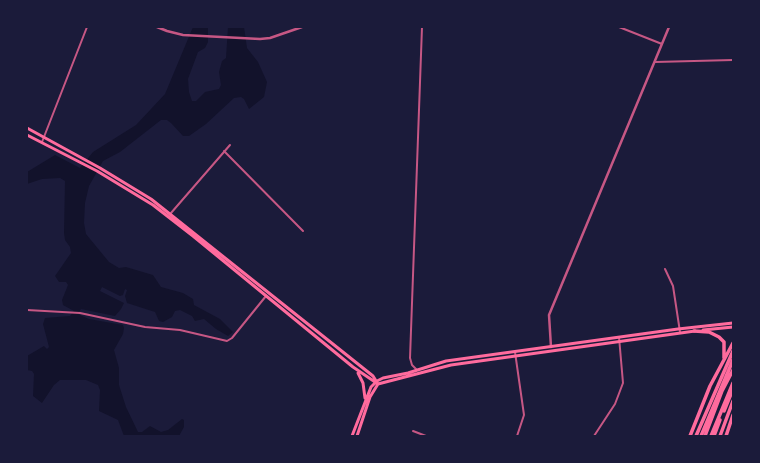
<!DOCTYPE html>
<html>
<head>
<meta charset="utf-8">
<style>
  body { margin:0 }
  #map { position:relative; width:760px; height:463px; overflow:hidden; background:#1b1b3a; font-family:"Nunito Sans",sans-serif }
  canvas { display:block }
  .frame { position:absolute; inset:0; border:28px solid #1b1b3a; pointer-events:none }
</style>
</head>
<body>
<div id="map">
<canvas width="760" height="463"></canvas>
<div class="frame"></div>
</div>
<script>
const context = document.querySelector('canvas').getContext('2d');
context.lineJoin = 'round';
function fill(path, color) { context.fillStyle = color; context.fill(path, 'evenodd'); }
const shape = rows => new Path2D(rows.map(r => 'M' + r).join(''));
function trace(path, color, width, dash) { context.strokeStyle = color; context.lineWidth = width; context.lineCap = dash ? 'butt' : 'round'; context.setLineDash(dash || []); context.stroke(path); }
fill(shape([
  [193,27,208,27,208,42,205,48,198,52,188,79,189,92,192,101,196,101,205,92,219,89,221,85,219,72,222,61,226,58,228,27,244,27,247,48,258,62,267,82,264,97,249,109,244,99,241,97,234,98,206,124,189,136,183,136,171,123,167,120,161,120,120,152,103,161,89,186,85,203,84,223,86,234,109,262,119,268,126,267,153,275,161,287,183,293,193,299,194,305,220,319,233,332,228,336,216,329,204,319,195,321,192,316,180,310,175,311,172,317,163,322,159,321,155,312,127,303,125,296,127,290,125,289,123,295,120,296,102,287,100,291,124,303,121,309,115,316,81,309,78,314,89,319,123,325,124,328,123,334,114,350,119,368,119,385,126,407,138,432,142,432,150,426,161,432,168,430,182,419,184,420,184,427,179,436,124,436,118,420,99,411,100,390,98,385,86,380,60,380,54,385,42,403,33,396,34,374,32,371,27,370,27,356,44,346,47,349,49,347,43,324,45,318,70,316,74,311,63,305,62,300,68,285,66,282,59,282,55,276,71,253,70,247,65,240,64,233,65,181,60,178,42,179,27,184,27,172,55,155,80,168,93,152,136,125,165,94]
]), '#12122b');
trace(shape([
  [619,27,662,44],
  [655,62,733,60],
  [42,142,87,27],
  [224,151,303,231],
  [171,213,230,145],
  [665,269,673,286,680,332],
  [27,310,80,313,145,327,180,330,227,341,232,338,266,296],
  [515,352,524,415,517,436],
  [417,370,412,365,410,358,422,27],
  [413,431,426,436],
  [594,436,615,404,623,383,619,337]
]), '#c65784', 2);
trace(shape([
  [157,27,167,31,183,35,260,39,270,38,302,27],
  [551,347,549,315,669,27]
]), '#c65784', 2.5);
trace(shape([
  [27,128,100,168,151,199,373,376,378,384],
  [27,135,97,171,153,205,193,236,353,367,378,384,451,365,695,331],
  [703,330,733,327],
  [358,373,363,383,365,398],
  [352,436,371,387,377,381,383,378,408,373,446,361,678,329,733,323],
  [357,436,370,397,378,384]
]), '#ff6b9d', 3);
trace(shape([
  [694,331,709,332,719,337,724,342,724,358],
  [724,411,733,389],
  [690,436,710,386,733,343],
  [696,436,733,351],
  [701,436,733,360],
  [705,436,722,391,733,370],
  [711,436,733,383],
  [714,436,720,420],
  [720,436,733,401],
  [726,436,733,415]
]), '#ff6b9d', 3.5);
</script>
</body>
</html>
